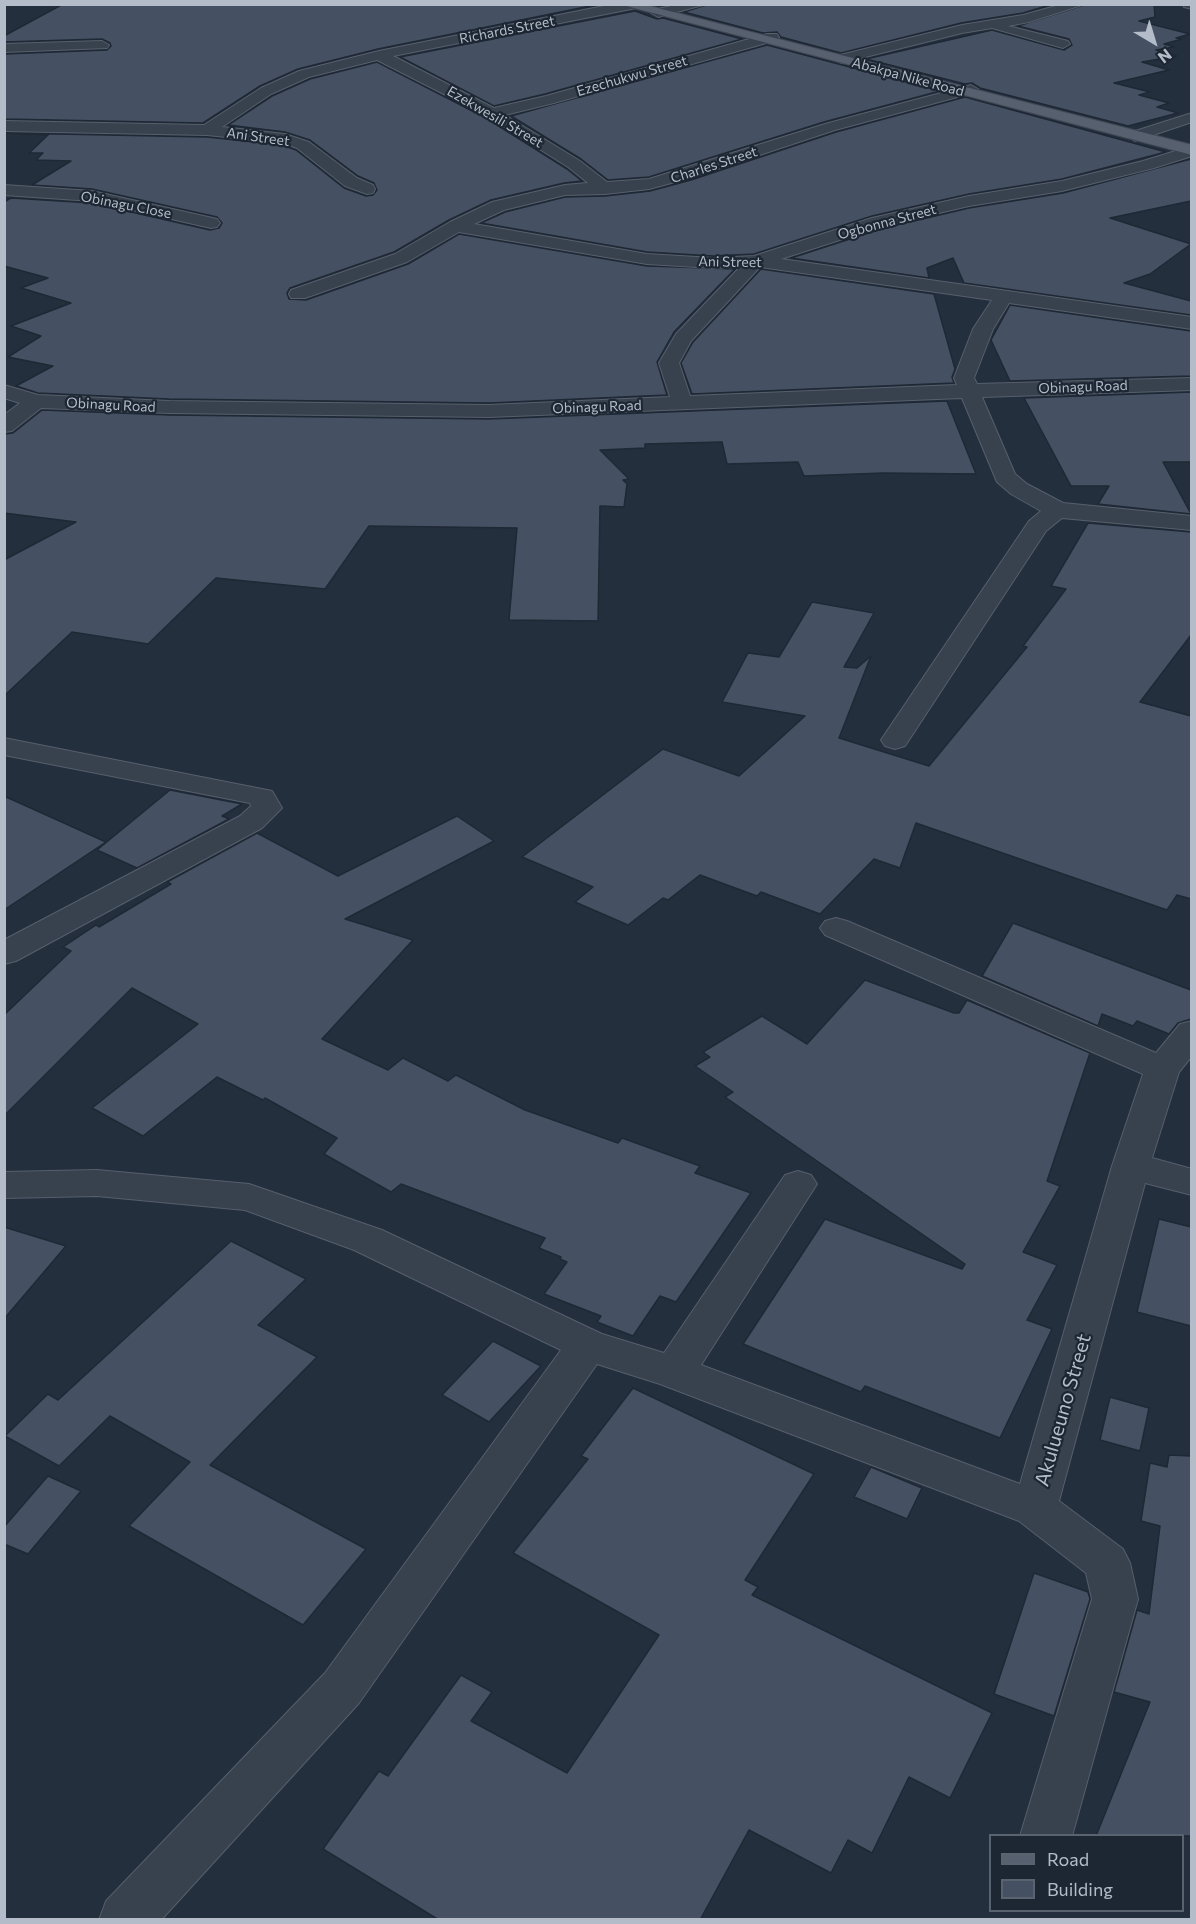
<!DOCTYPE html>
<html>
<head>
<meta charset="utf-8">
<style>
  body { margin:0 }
  #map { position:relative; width:1196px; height:1924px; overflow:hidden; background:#242f3e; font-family:Commissioner,sans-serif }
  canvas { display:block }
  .frame { position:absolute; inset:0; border:6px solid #b4bcc9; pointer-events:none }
  .legend { position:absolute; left:989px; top:1834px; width:195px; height:78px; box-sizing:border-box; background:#1d2633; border:2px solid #59626f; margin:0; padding:8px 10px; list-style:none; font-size:18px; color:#b4bcc9 }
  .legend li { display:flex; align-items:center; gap:12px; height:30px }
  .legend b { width:30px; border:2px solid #59626f }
  .north { position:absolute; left:1124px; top:12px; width:60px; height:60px; -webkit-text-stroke:4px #1d2633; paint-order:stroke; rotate:142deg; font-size:16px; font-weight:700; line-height:24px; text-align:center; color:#b4bcc9 }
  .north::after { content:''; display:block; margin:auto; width:21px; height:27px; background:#b4bcc9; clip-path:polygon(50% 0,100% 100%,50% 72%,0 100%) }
</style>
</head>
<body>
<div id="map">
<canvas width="1196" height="1924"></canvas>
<div class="frame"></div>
<ul class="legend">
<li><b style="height:8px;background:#56606e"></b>Road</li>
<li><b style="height:16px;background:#455162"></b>Building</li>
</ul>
<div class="north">N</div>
</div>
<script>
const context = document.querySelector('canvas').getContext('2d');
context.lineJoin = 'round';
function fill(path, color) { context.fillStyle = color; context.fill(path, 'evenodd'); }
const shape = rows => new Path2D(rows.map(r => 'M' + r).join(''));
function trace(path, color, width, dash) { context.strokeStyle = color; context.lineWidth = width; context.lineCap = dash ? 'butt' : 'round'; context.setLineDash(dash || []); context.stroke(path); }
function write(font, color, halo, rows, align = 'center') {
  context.font = font + ' Commissioner,sans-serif'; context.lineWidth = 4.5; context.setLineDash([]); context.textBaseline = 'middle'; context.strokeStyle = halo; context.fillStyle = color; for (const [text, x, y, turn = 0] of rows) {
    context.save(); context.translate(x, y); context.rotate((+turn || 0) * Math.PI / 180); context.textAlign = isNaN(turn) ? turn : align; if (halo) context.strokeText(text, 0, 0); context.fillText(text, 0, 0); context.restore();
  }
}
const building = shape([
  [63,4,600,4,378,49,298,69,260,86,203,123,4,119,4,54,107,50,111,46,110,43,102,39,4,42,4,36,63,4],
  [709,4,1053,4,1023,13,961,23,841,53,781,37,777,32,763,33,684,12,709,4],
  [1087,4,1154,4,1155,17,1139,21,1190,34,1176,38,1182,39,1164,44,1174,47,1156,50,1177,56,1142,62,1169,70,1114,83,1150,92,1139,95,1169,103,1157,107,1178,113,1128,126,980,88,972,83,965,84,866,59,992,30,1064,50,1072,45,1069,39,1018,26,1087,4],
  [635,11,657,19,663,18,742,39,545,94,494,106,400,57,635,11],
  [767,45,940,91,824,122,649,177,608,180,581,159,511,116,767,45],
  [377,62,486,118,567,169,582,181,564,183,491,200,449,220,394,252,290,288,287,293,289,299,306,300,408,264,459,234,647,266,735,269,674,332,657,362,667,395,489,403,169,399,38,393,16,386,53,366,8,357,41,336,11,326,71,303,21,288,48,278,4,266,4,202,11,198,92,203,210,230,219,228,222,223,217,217,92,189,32,185,71,161,36,160,43,153,29,153,48,135,6,133,207,137,282,145,296,150,344,188,366,196,373,195,377,190,374,183,358,176,310,140,285,132,228,125,272,96,310,79,377,62],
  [965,97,1166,152,1062,179,969,194,872,216,754,254,713,256,647,252,481,223,505,212,565,197,605,196,650,191,691,180,836,132,965,97],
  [1191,159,1191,201,1110,218,1191,244,1150,274,1124,283,1191,301,1191,315,964,283,953,258,927,268,929,278,791,258,884,228,969,208,1063,193,1191,159],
  [761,269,934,294,955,369,952,377,954,383,692,394,681,363,693,342,761,269],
  [1010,305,1191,331,1191,376,1010,381,991,340,1010,305],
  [1191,392,1191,462,1163,462,1191,514,1098,504,1109,486,1071,486,1024,398,1191,392],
  [947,401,976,474,883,473,804,476,798,462,727,464,722,442,645,444,645,448,600,450,629,479,623,480,627,484,624,507,600,506,598,621,509,620,517,528,369,526,325,589,216,578,148,644,72,632,4,696,4,560,76,522,4,513,4,434,13,433,42,410,169,415,489,419,947,401],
  [1088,523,1191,532,1191,635,1140,702,1191,716,1191,899,1177,895,1167,910,916,823,900,868,874,859,820,914,761,892,757,896,700,875,668,900,663,898,628,925,575,902,593,887,522,857,663,749,739,776,805,716,722,702,748,653,779,657,812,602,874,613,844,667,857,668,871,656,839,738,929,766,1027,647,1023,646,1066,589,1051,586,1088,523],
  [170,790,242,804,222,816,229,819,137,868,97,850,170,790],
  [4,796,106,842,4,910,4,796],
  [457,816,494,841,345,919,413,940,322,1039,388,1070,403,1058,448,1081,456,1075,525,1110,618,1143,622,1138,700,1166,695,1173,751,1193,676,1302,660,1296,633,1336,597,1322,601,1316,544,1294,567,1262,560,1259,561,1257,539,1248,545,1238,401,1184,391,1192,324,1154,337,1138,265,1098,263,1100,217,1077,143,1136,92,1108,198,1024,132,988,4,1116,4,1015,71,951,63,947,96,925,99,927,171,884,167,882,257,833,338,876,457,816],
  [1013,923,1191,990,1191,1019,1178,1023,1169,1034,1137,1021,1133,1026,1102,1014,1098,1026,982,976,1013,923],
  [865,980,954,1013,959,1013,967,1000,1090,1053,1047,1181,1060,1186,1023,1252,1057,1265,1027,1320,1052,1329,1000,1438,865,1386,861,1392,743,1344,825,1219,962,1269,965,1264,725,1097,733,1092,695,1066,710,1057,703,1052,762,1016,807,1044,865,980],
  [1159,1219,1191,1227,1191,1326,1137,1312,1159,1219],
  [4,1227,66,1246,4,1319,4,1227],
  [231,1241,306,1279,258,1325,317,1357,210,1465,366,1549,303,1625,129,1526,190,1462,110,1416,59,1466,5,1436,48,1394,58,1400,231,1241],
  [493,1341,541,1366,489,1422,442,1395,493,1341],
  [633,1388,814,1474,745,1580,758,1587,752,1595,992,1713,950,1798,909,1777,872,1853,848,1840,831,1873,749,1830,700,1920,439,1920,323,1849,379,1771,388,1776,461,1675,492,1692,471,1721,567,1773,659,1635,513,1553,588,1459,581,1456,633,1388],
  [1110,1397,1149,1408,1140,1451,1100,1440,1110,1397],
  [1169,1455,1191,1456,1191,1836,1096,1836,1150,1702,1114,1692,1137,1610,1149,1614,1160,1526,1141,1521,1150,1463,1167,1467,1169,1455],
  [871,1467,922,1488,907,1519,854,1497,871,1467],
  [48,1476,81,1491,28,1554,4,1544,4,1527,48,1476],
  [1034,1573,1088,1592,1090,1599,1054,1716,994,1694,1034,1573]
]);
fill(building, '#455162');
trace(building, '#1f2835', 1.5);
const minor = shape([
  [614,4,642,4,636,8,393,56,494,108,546,96,767,34,777,34,779,37,777,40,554,103,505,115,580,161,607,182,649,179,825,124,971,85,978,89,976,92,835,130,690,178,649,189,605,194,565,195,504,210,474,224,647,254,713,258,754,256,872,218,969,196,1062,181,1143,161,1192,146,1192,156,1154,168,1062,191,969,206,883,226,781,259,1192,317,1192,329,1009,303,993,329,974,378,977,384,1192,378,1192,390,982,397,1015,474,1027,484,1063,503,1192,516,1192,530,1062,518,1046,531,905,746,895,749,885,746,881,740,1029,521,1041,511,1011,494,997,482,962,398,489,417,169,413,41,408,12,431,4,432,4,415,20,403,4,398,4,385,38,395,169,401,489,405,670,397,659,363,676,334,740,267,713,268,647,264,459,232,407,262,305,298,291,298,289,294,291,290,395,254,450,222,492,202,565,185,588,183,568,167,487,116,377,60,309,77,271,94,222,127,285,134,309,142,357,178,373,185,375,189,373,193,367,194,345,186,297,148,283,143,207,135,4,131,4,121,204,125,261,88,299,71,379,51,614,4],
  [760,267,992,300,973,329,954,378,957,385,690,396,679,363,691,341,760,267],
  [680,4,707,4,658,17,651,13,653,10,680,4],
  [1063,4,1085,4,1029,22,1008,26,1068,41,1070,44,1063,48,992,28,962,33,841,63,834,59,836,56,962,25,1023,15,1063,4],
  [1183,4,1192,4,1192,9,1184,7,1183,4],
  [102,41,109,45,107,48,4,52,4,44,102,41],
  [1192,113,1192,122,1135,141,1127,136,1129,133,1192,113],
  [4,185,92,191,217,219,220,223,217,227,211,228,92,201,4,195,4,185],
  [4,738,272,791,282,808,262,828,16,961,4,964,4,940,240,816,251,806,250,803,4,755,4,738],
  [836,918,847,921,1156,1053,1180,1024,1192,1021,1192,1056,1179,1072,1152,1158,1192,1169,1192,1195,1145,1183,1059,1501,1123,1549,1130,1563,1138,1599,1072,1836,1020,1836,1092,1599,1086,1573,1019,1521,660,1384,597,1364,359,1703,161,1920,99,1920,106,1901,325,1673,561,1350,354,1250,245,1210,97,1196,4,1198,4,1172,97,1170,249,1184,382,1230,602,1334,664,1353,785,1175,798,1171,811,1175,817,1184,701,1365,1020,1484,1112,1166,1143,1074,825,935,820,928,825,921,836,918]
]);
const major = shape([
  [619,4,642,4,1192,145,1192,155,619,4]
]);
trace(minor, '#565f6c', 2);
trace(major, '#414a57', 2);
fill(minor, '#38414e');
fill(major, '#56606e');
write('14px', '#b4bcc9', '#1d2633', [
  ["Richards Street",507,30,-11],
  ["Ezechukwu Street",632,76,-16],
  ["Abakpa Nike Road",908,77,15],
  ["Ezekwesili Street",495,117,30],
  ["Ani Street",258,137,8],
  ["Charles Street",714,165,-18],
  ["Obinagu Close",126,205,11],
  ["Ogbonna Street",887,222,-15],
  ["Ani Street",730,262,1],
  ["Obinagu Road",1083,387,-2],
  ["Obinagu Road",111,405,3],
  ["Obinagu Road",597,407,-2]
]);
write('20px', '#b4bcc9', '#1d2633', [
  ["Akulueuno Street",1063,1410,-74]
]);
</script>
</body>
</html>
